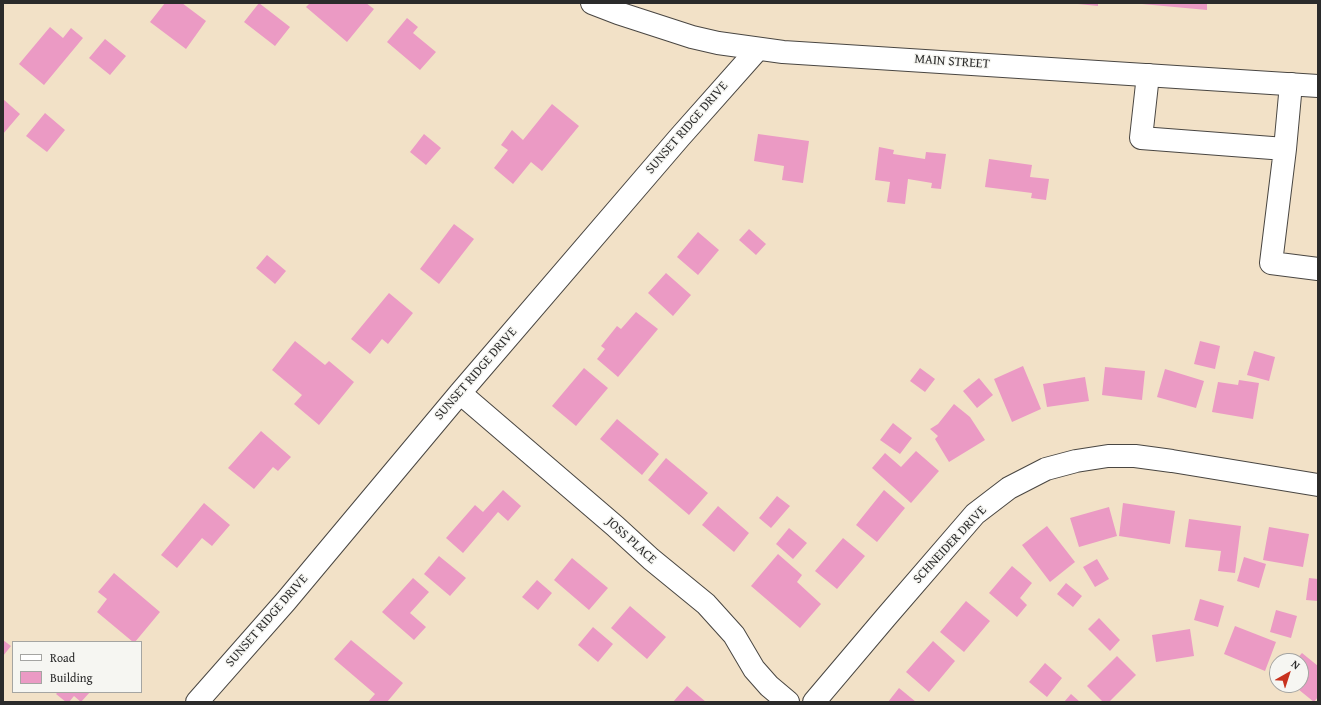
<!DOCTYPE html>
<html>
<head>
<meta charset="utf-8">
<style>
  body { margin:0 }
  #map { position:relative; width:1321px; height:705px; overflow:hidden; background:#f2e1c7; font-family:"Gentium Book Plus",serif }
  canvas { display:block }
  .frame { position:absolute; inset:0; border:4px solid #2b2b2b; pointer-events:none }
  .legend { position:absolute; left:12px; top:641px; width:130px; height:52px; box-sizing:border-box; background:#f6f6f2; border:1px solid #a5a5a2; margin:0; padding:5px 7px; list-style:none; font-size:12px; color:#2b2b2b }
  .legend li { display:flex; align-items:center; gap:8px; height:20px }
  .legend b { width:20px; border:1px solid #a5a5a2 }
  .north { position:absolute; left:1269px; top:653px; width:40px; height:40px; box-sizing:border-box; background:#f6f6f2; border:1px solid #a5a5a2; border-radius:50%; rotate:39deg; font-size:11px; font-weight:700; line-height:16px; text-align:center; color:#2b2b2b }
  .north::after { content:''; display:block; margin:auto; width:14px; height:18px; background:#c8321e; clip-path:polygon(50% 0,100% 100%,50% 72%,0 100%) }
</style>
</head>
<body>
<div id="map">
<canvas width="1321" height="705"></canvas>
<div class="frame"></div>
<ul class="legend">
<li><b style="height:5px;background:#fff"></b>Road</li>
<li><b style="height:11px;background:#eb9ac4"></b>Building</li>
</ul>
<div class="north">N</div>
</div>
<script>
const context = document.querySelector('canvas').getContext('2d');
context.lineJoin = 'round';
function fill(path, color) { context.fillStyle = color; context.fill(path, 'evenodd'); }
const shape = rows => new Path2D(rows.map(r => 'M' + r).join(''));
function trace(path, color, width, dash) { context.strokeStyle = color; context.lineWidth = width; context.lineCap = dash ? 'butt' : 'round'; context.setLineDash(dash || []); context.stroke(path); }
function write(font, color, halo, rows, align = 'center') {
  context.font = font + ' "Gentium Book Plus",serif'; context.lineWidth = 3; context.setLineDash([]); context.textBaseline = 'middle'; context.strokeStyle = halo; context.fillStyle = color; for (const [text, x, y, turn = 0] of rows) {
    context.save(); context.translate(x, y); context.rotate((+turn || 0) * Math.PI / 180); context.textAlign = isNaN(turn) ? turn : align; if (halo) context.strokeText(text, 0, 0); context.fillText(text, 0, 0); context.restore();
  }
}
fill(shape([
  [165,3,182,3,206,21,186,49,150,22],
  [259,3,290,27,275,46,244,22],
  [310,3,366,3,374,9,347,42,306,7],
  [1078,3,1098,3,1098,6,1078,4],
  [1142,3,1207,3,1207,10,1142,4],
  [407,18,418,27,413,33,436,52,420,70,387,42],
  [50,27,63,38,71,28,83,38,44,85,19,64],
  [105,39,126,56,110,75,89,58],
  [3,99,20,114,3,134],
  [552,104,579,126,542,171,531,162,513,184,494,168,508,150,501,145,512,130,523,140],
  [45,113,65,130,47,152,26,136],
  [424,134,441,148,426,165,410,152],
  [758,134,809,141,803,183,782,180,784,166,754,161],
  [879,147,894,150,893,154,925,159,926,152,946,154,941,189,931,188,932,183,908,179,905,204,887,202,890,182,875,180],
  [989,159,1032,165,1030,177,1049,179,1046,200,1031,198,1032,193,985,187],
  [454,224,474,239,439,284,420,269],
  [749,229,766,244,756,255,739,240],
  [698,232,719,250,698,275,677,257],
  [267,255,286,271,275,284,256,268],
  [666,273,691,295,673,316,648,293],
  [389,293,413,313,388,344,382,339,370,354,351,339],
  [636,312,658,329,618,377,597,359,605,349,601,346,617,326,621,329],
  [295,341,325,365,329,361,354,382,319,425,294,404,302,395,272,370],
  [1200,341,1220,346,1215,369,1194,364],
  [1254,351,1275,357,1269,381,1247,375],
  [1023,366,1041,409,1012,422,994,379],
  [1105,367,1145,371,1142,400,1102,395],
  [584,368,608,388,576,426,552,406],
  [920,368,935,379,925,392,910,381],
  [1165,369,1204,381,1196,408,1157,397],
  [1085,377,1089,401,1047,407,1043,384],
  [979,378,993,395,977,408,963,391],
  [1239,380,1259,383,1253,419,1212,412,1218,382,1238,385],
  [954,404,970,417,985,440,949,462,935,439,938,436,930,429,938,424],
  [617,419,659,454,642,475,600,439],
  [893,423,912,438,900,454,880,440],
  [261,431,291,457,278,471,273,467,254,489,228,468],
  [916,451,939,471,911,503,872,468,885,453,901,467],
  [666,458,708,493,689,515,648,480],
  [503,490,521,506,508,521,498,512,463,553,446,538,475,505,483,512],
  [884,490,905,508,877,542,856,525],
  [777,496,790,506,771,528,759,518],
  [204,503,230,525,212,546,202,538,177,568,161,555],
  [1123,503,1175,511,1170,544,1119,536],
  [718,506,749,533,734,552,702,525],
  [1109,507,1117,536,1079,547,1070,518],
  [1189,519,1241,526,1235,573,1218,571,1221,551,1185,547],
  [1047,526,1075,562,1050,582,1022,545],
  [1269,527,1309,534,1303,567,1263,560],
  [789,528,807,543,793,559,776,544],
  [843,538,865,556,837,589,815,571],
  [778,554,802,575,797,582,821,604,800,628,751,586],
  [439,556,466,578,450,596,424,574],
  [1244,557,1266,564,1259,588,1237,581],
  [572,558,608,588,589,610,554,580],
  [1097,559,1109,579,1095,587,1083,567],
  [1012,566,1032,583,1020,598,1027,605,1017,617,989,593],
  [114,573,160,612,135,642,133,642,97,612,107,599,98,592],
  [413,578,429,592,410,613,426,627,414,640,382,612],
  [1309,578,1318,579,1318,601,1306,600],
  [537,580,552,593,538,610,522,597],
  [1066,583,1082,596,1073,607,1057,594],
  [1200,599,1224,606,1218,627,1194,620],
  [966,601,990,621,964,652,940,632],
  [630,606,666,637,647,659,611,628],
  [1276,610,1297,616,1291,638,1270,632],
  [1099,618,1120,640,1110,651,1088,629],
  [1235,626,1276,642,1265,671,1224,654],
  [593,627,613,644,598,662,578,645],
  [1190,629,1194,656,1156,662,1152,635],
  [3,640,11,646,3,656],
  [351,640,403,683,387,702,368,702,375,694,334,659],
  [933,641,955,661,929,692,906,672],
  [1302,653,1318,666,1318,697,1314,702,1293,685,1301,685,1301,661,1295,661],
  [1117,656,1136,675,1109,702,1103,702,1087,686],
  [1045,663,1062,678,1047,697,1029,682],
  [687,686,706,702,673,702],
  [899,688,916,702,888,702],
  [58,692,90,692,81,702,74,696,69,702,66,702,56,694],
  [1071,694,1080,702,1064,702]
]), '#eb9ac4');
const minor = shape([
  [1148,75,1141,138,1285,149,1291,84],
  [1285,149,1271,263,1318,269],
  [460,393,615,526,651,559,706,604,734,635,754,669,769,686,788,702],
  [197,702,286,601,460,393,679,138,758,49],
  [814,702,886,617,975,514,1009,488,1046,469,1076,461,1108,456,1135,456,1172,461,1318,485]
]);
const major = shape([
  [592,3,618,13,692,37,718,43,783,52,1318,86]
]);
trace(minor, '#494642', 24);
trace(major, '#494642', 24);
trace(minor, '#fff', 22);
trace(major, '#fff', 22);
write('13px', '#2b2b2b', '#f6f6f2', [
  ["MAIN STREET",952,62,4],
  ["SUNSET RIDGE DRIVE",687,128,-49],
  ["SUNSET RIDGE DRIVE",476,374,-49],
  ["JOSS PLACE",631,541,42],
  ["SCHNEIDER DRIVE",950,545,-47],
  ["SUNSET RIDGE DRIVE",267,621,-49]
]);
</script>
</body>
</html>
